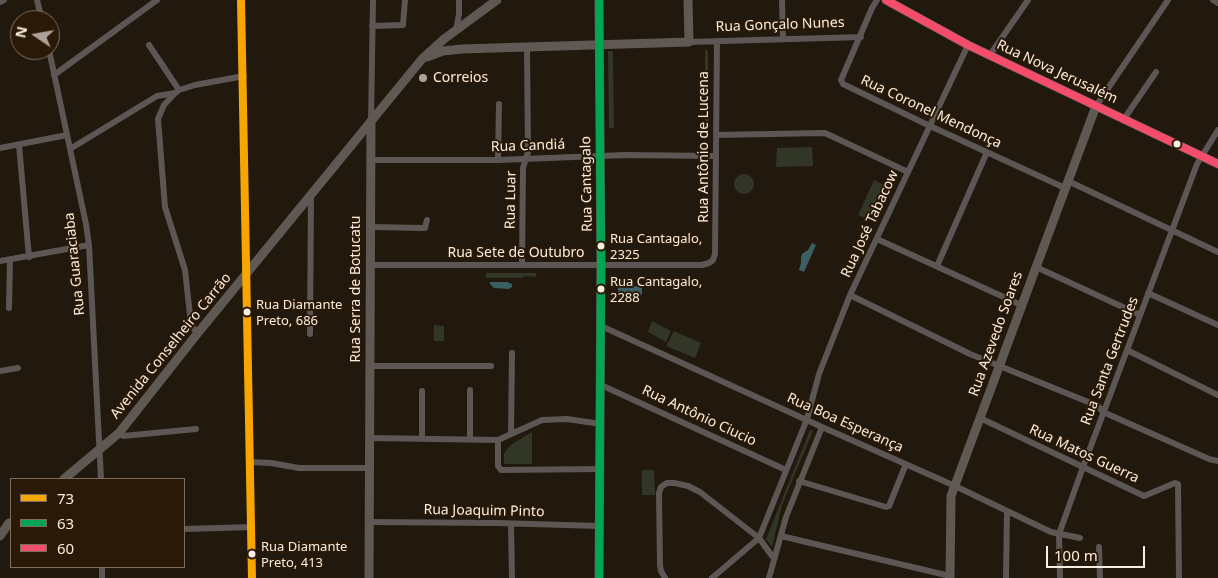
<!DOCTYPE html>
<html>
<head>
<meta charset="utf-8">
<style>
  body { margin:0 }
  #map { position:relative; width:1218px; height:578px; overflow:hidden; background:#21180e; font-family:"Noto Sans",sans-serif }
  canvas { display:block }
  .legend { position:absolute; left:10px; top:478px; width:175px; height:90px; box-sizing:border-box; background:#291906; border:1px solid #7c6e5e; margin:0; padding:6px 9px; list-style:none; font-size:15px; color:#f8ede1 }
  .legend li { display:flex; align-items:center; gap:10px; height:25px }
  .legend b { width:25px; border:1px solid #7c6e5e }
  .north { position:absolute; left:10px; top:10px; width:50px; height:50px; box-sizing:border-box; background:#291906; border:1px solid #7c6e5e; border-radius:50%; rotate:282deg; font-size:14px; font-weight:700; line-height:20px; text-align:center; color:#f8ede1 }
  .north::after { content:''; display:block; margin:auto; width:18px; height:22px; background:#ada297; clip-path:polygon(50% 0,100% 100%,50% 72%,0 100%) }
  .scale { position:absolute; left:1046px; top:546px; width:99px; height:22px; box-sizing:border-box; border:2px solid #f8ede1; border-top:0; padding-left:6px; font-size:15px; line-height:18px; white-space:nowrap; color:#f8ede1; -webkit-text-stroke:4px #291906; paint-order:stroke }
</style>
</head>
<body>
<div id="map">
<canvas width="1218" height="578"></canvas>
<ul class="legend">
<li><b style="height:6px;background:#f7a600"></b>73</li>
<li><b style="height:6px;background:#00a651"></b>63</li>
<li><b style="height:6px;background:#f44d6c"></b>60</li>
</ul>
<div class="north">N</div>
<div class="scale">100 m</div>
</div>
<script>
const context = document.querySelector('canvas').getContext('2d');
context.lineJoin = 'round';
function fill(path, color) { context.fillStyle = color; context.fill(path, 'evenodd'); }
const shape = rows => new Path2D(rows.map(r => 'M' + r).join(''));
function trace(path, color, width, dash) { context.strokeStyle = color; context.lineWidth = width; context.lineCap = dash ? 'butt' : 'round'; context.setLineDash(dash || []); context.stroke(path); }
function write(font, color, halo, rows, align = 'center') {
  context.font = font + ' "Noto Sans",sans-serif'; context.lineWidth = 4; context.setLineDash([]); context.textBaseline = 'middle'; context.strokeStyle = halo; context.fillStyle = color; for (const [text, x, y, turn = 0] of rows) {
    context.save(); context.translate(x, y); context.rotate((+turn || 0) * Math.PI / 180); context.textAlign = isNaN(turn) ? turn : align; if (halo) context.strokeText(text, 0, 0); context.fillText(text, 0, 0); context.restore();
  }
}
fill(shape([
  [705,49,708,51,709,128,705,128],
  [608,51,613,51,614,128,609,128],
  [812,147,813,166,776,167,777,148],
  '734 184a10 10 0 1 1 20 0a10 10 0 1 1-20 0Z',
  [874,180,892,189,876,223,858,215],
  [486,273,536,273,536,277,524,276,523,278,486,278],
  [652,321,671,331,666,342,648,332],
  [434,325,444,326,444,341,434,341],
  [674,331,701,343,695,358,666,346],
  [810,430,813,431,782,505,772,547,766,539],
  [532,432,532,464,504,464,504,454,507,449,512,444],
  [642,470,654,470,655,495,642,495]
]), '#313627');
fill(shape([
  [812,243,816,245,804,272,799,270,801,263,801,258,802,254,808,250],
  [490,282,507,282,512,284,512,287,509,289,494,288,490,284],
  [642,286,642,295,618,295,618,287]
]), '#3c5f64');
trace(shape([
  [37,0,42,20],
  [241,0,252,578],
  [782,0,783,39],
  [877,0,872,8,841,80,843,84,930,126,1065,188],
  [1213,0,1218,3],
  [0,2,4,0],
  [372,26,403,25,405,0],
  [456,31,459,14,459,0],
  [689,42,861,37],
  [149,45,179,90],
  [49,50,86,224,89,245,101,479],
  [990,55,1028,0],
  [54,75,157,0],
  [1096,106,1168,0],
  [1124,119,1156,72],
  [371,121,373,0],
  [716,135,825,133,908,172],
  [19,145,29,257],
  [0,148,67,135],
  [70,149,157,96,175,93],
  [370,160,498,160,625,155,716,156],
  [498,160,499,104],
  [1068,181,1218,252],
  [370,227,425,228,427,220],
  [877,239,1021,305],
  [0,261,89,245],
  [370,265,702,265,709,263,713,260,715,254,717,41],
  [522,265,523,168,528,152,527,46],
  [937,266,987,152],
  [1036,267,1140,315],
  [1148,293,1218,325],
  [850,295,970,354,1098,406,1103,412,1209,459,1218,461],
  [9,308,10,260],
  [601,326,822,427,955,486,1051,532,1080,538],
  [197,334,191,324,185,270,165,207,158,119,164,105,175,93,179,90,195,85,244,76],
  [310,334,311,194],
  [1127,350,1218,395],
  [370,366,491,366],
  [0,371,18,368],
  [601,385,786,470],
  [470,390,470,439],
  [980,418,1144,496,1175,483,1178,484,1179,578],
  [118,433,123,436,196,429],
  [511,434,512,353],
  [370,438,498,440,542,420,567,419,601,424],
  [422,439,422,391],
  [498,440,498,466,501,470,601,469],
  [251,462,271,463,299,468,369,468],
  [799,481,886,507,889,506,906,464],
  [369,522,497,523,599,526],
  [511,524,512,578],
  [184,529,252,527],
  [781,536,950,576],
  [1099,547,1100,578],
  [102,567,102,578],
  [665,578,661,571,660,565,659,493,661,487,667,483,674,483,688,486,700,492,759,538,772,556,775,557],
  [712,578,759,538,807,419,819,374,850,295,968,45],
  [769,578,786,517,822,427],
  [1006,578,1007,511],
  [1060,578,1059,534,1083,467,1197,164,1218,130]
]), '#5c5754', 6);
trace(shape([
  [599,0,601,265,599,578],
  [886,0,968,45,1218,164],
  [427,57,443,51,462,49,689,42,688,0],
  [64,479,119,433,197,334,422,59,444,39,497,0],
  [0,536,9,523],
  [369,578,371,121],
  [950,578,951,496,1096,106]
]), '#5f5954', 9);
trace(shape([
  [241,0,252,578]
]), '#f7a600', 8);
trace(shape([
  [599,0,601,265,599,578]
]), '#00a651', 8);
trace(shape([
  [886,0,968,45,1218,164]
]), '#f44d6c', 8);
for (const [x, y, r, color] of [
  [423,78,5,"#ada297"],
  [1177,144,4.5,"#f8ede1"],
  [601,246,4.5,"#f8ede1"],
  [601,289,4.5,"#f8ede1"],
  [247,312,4.5,"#f8ede1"],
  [252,554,4.5,"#f8ede1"]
]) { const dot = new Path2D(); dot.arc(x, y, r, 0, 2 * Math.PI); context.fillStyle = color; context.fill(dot); trace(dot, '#291906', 2); }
write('13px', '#f8ede1', '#291906', [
  ["Rua Cantagalo,",610,239],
  ["2325",610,255],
  ["Rua Cantagalo,",610,282],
  ["2288",610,298],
  ["Rua Diamante",256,305],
  ["Preto, 686",256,321],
  ["Rua Diamante",261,547],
  ["Preto, 413",261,563]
], 'left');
write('14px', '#f8ede1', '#291906', [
  ["Rua Gonçalo Nunes",780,25,-2],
  ["Rua Nova Jerusalém",1057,72,25],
  ["Rua Coronel Mendonça",931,112,25],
  ["Rua Candiá",528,146,-2],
  ["Rua Antônio de Lucena",704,147,-90],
  ["Rua Cantagalo",587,184,-91],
  ["Rua Luar",511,200,-89],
  ["Rua José Tabacow",870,224,-65],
  ["Rua Sete de Outubro",516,253],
  ["Rua Guaraciaba",75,264,-96],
  ["Rua Serra de Botucatu",356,289,-90],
  ["Rua Azevedo Soares",996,334,-70],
  ["Avenida Conselheiro Carrão",171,346,-51],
  ["Rua Santa Gertrudes",1110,361,-69],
  ["Rua Antônio Ciucio",699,416,25],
  ["Rua Boa Esperança",845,423,24],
  ["Rua Matos Guerra",1084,454,25],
  ["Rua Joaquim Pinto",484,511,1]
]);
write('14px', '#f8ede1', '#291906', [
  ["Correios",433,78]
], 'left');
</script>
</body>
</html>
